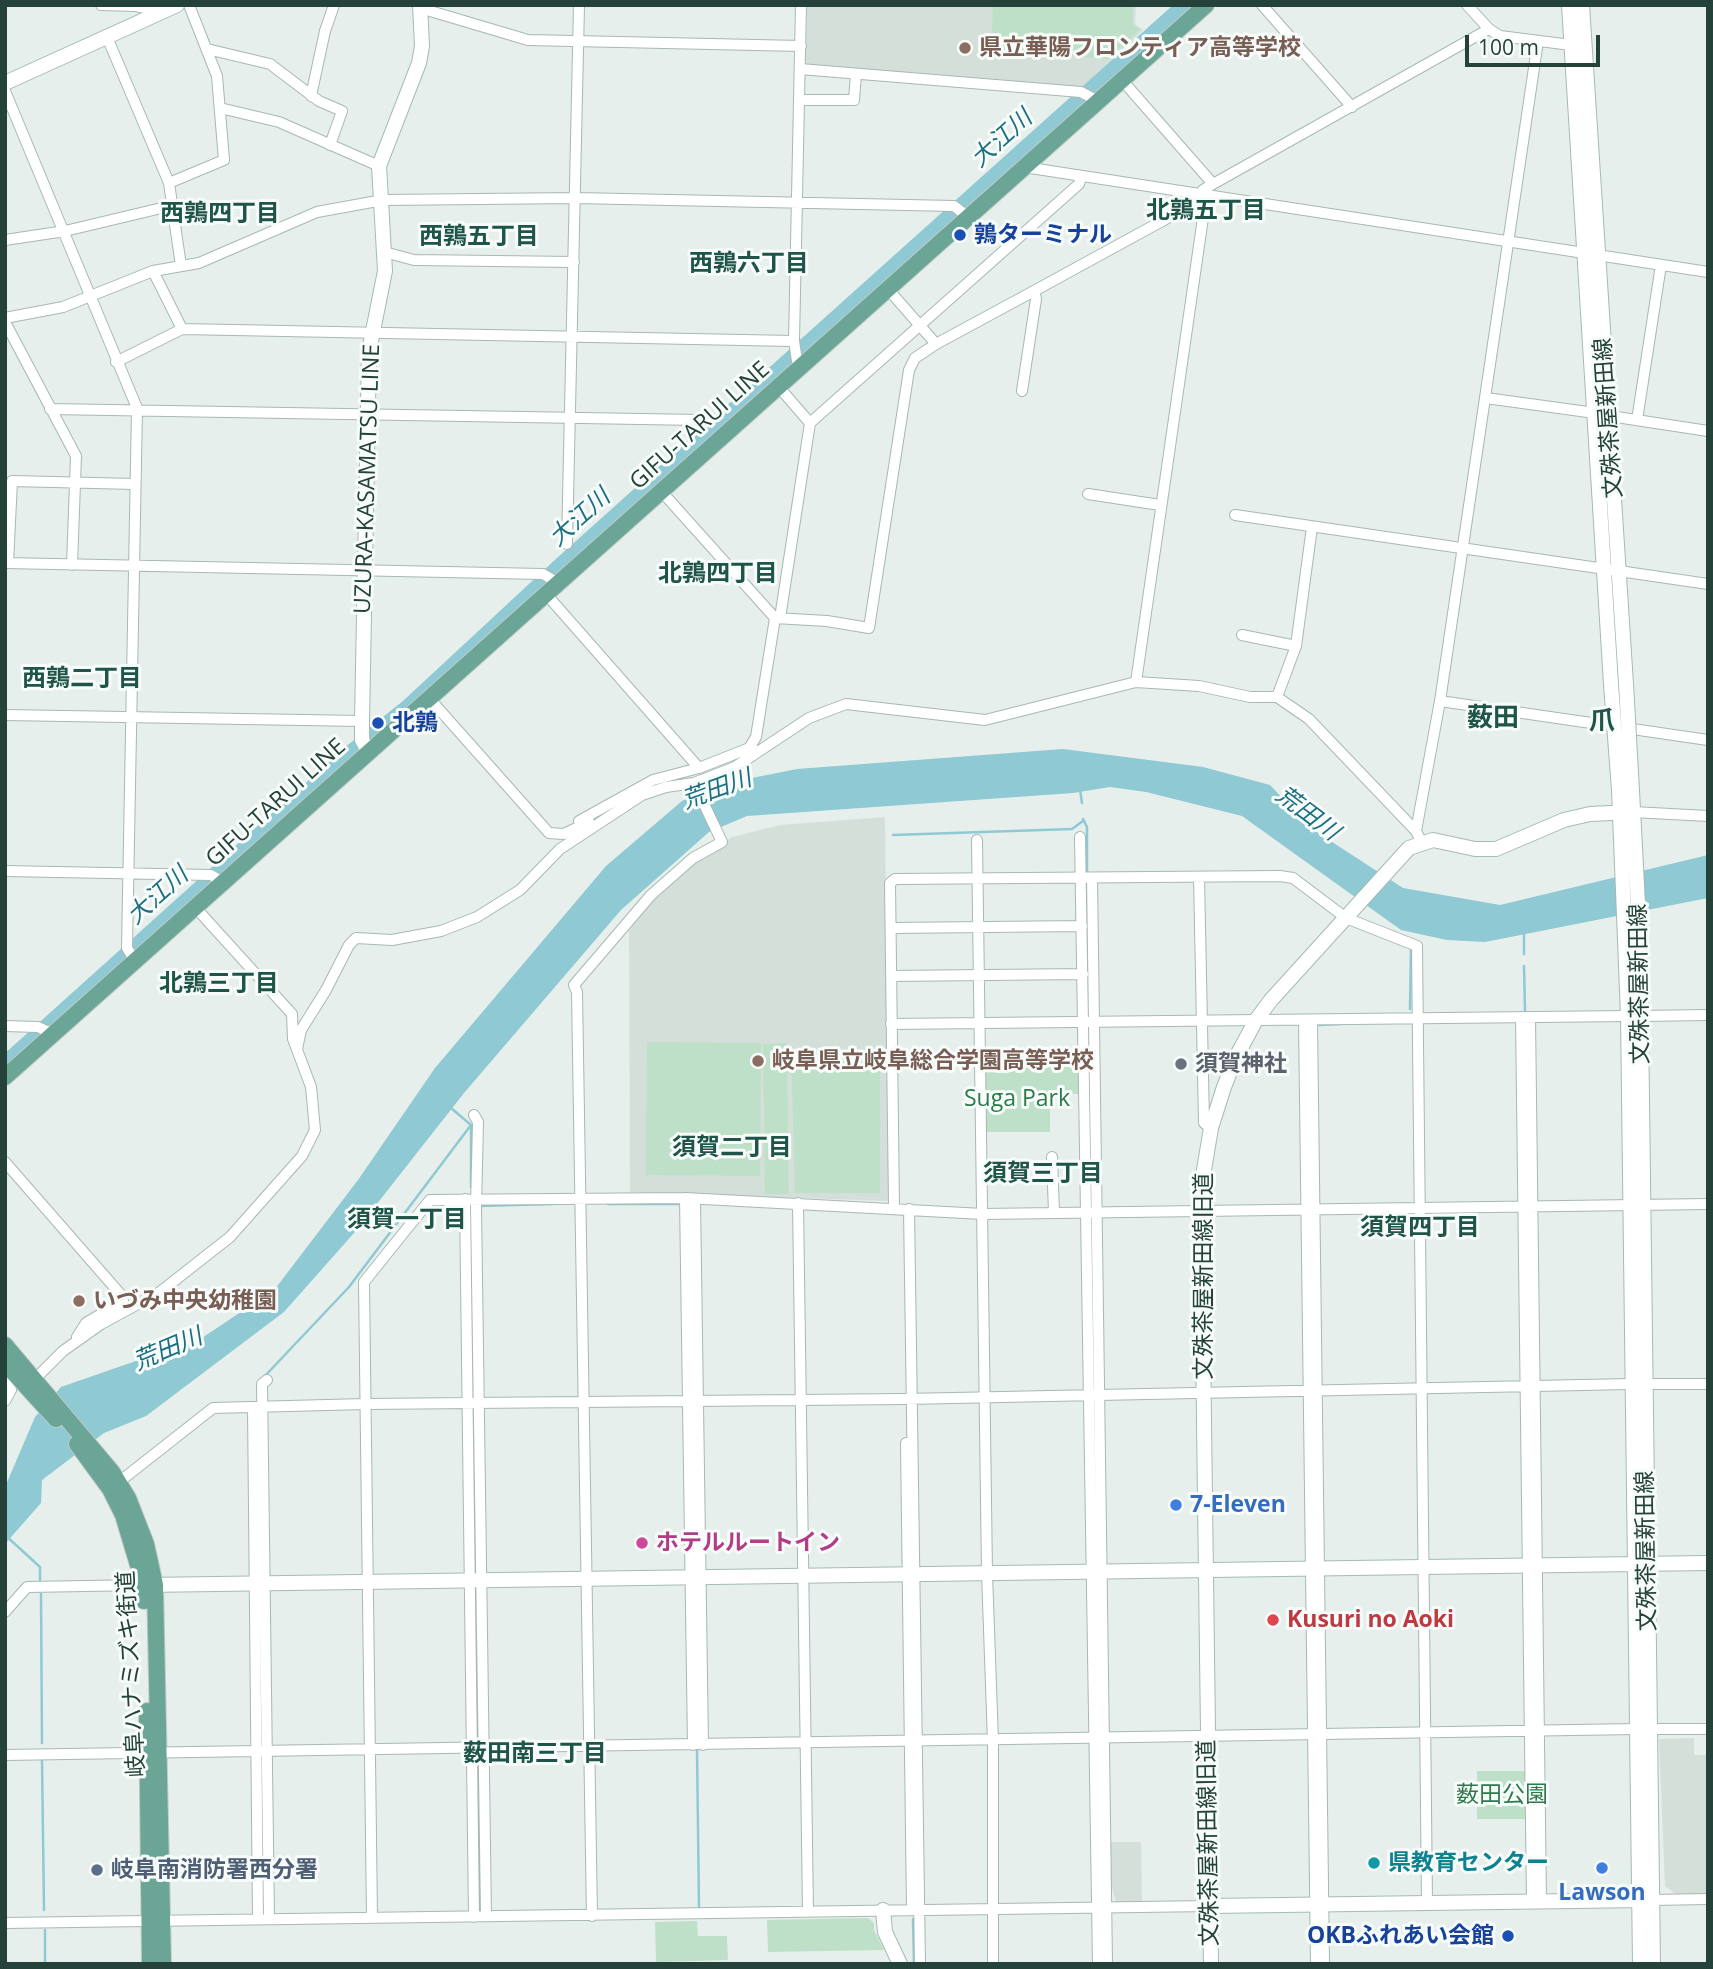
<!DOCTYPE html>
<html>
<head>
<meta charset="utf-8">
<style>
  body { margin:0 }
  #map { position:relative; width:1713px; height:1969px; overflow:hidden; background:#e6efeb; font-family:"Open Sans",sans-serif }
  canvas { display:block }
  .frame { position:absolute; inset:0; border:7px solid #24423a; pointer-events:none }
  .scale { position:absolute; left:1465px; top:35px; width:135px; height:32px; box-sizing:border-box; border:4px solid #24423a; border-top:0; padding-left:9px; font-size:21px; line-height:24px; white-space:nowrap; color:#24423a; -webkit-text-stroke:5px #f7fbf9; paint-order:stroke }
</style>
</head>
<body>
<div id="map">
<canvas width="1713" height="1969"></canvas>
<div class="frame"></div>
<div class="scale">100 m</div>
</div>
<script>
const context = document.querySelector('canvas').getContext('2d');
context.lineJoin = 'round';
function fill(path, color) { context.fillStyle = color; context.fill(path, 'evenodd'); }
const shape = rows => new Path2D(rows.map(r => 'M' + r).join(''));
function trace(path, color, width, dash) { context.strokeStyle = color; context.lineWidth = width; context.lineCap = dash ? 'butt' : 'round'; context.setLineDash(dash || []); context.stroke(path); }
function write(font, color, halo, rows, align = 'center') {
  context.font = font + ' "Open Sans","Noto Sans JP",sans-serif'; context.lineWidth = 6; context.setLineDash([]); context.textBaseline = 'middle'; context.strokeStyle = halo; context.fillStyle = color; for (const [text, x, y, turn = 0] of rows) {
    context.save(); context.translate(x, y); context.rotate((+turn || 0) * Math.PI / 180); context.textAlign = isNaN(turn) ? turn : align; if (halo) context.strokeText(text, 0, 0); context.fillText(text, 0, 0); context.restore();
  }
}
fill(shape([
  [807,5,1136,5,1135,24,1143,30,1079,90,806,66],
  [885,817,889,1201,630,1192,629,931,649,902,688,867,732,837,780,825],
  [1694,1738,1694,1755,1708,1755,1708,1895,1677,1895,1665,1886,1659,1739],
  [1110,1842,1141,1842,1142,1902,1116,1902,1111,1883]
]), '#d4dfda');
fill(shape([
  [993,5,1133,5,1133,24,1140,29,1108,59,991,50],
  [647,1042,761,1043,760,1176,646,1175],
  [787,1043,789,1194,765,1194,763,1044],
  [791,1049,880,1049,880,1193,795,1193],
  [1082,1064,1082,1094,1050,1094,1050,1132,983,1132,984,1066],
  [1477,1771,1526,1771,1527,1819,1477,1819],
  [868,1918,874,1923,874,1930,884,1950,768,1952,767,1920],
  [697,1921,698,1936,727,1936,728,1960,656,1962,655,1922]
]), '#bfe0c8');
fill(shape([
  [1063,749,1203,767,1270,785,1312,829,1403,888,1500,905,1708,855,1708,898,1485,942,1447,940,1401,930,1242,816,1146,792,1110,787,1073,793,747,816,709,832,621,910,464,1093,354,1233,284,1312,146,1416,104,1433,42,1480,41,1503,5,1544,5,1487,35,1417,61,1387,202,1338,275,1289,358,1180,435,1068,606,866,682,801,717,785,797,769]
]), '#8ec9d4');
trace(shape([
  [1080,789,1082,803],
  [1083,819,1087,827,1087,875],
  [893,835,1072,829,1083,821],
  [1524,954,1524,932],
  [1524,966,1525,1012],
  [1410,1009,1411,948],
  [1319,1025,1340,1024],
  [451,1108,471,1125,471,1187],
  [608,1204,682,1204],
  [479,1206,553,1204],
  [263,1378,349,1287,471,1125],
  [475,1523,476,1572],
  [5,1535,40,1567,40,1580],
  [476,1592,478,1740],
  [41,1594,42,1743],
  [697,1748,699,1908],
  [478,1755,481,1904],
  [42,1760,44,1910],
  [262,1820,262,1806],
  [913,1919,914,1964],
  [45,1930,45,1964]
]), '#8ec9d4', 2.5);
trace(shape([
  [5,1064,353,751,407,708,560,566,1185,5]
]), '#8ec9d4', 16);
const street = shape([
  [101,5,135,6,161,12],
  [1262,5,1352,107],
  [1467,5,1489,29,1500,36,1571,45],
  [420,8,528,40,801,46],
  [107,37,169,183,181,266],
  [207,49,270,64,319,101,342,111,330,145],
  [800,69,1081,92,1098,101],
  [1122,80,1213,184],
  [5,91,137,408,127,948,135,961],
  [311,96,325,31,334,5],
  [800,100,854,100,856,74],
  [220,108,279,122,379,166],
  [1024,167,1708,272],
  [169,183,224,160,217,76,189,5],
  [1200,197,1203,190,1213,184,1489,29],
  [5,240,65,231,170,206],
  [384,252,414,260,574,262],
  [153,271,182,329],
  [1034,291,1206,197],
  [5,318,63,307,153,271,199,263,317,212,383,200,576,198,954,206,968,217],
  [5,322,76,456,72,565],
  [936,344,1034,291,1036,299,1022,391],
  [116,362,182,329,794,341],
  [801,366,797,361,794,341,801,5],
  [778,386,810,423,1079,184,1081,178],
  [1486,398,1595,413],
  [50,409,699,420],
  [1610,416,1708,431],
  [1637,420,1661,265],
  [662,492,775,618],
  [1088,494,1160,505],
  [1235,515,1708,584],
  [567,544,579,5],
  [5,563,543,574,558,583],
  [8,563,12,481,135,484],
  [546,594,699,768],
  [775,618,827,621,869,628,909,370,915,358,936,344,888,289],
  [780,618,810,423],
  [1242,635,1296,646],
  [1136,682,1206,197],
  [1277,697,1296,646,1312,527],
  [429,698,549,833,564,834,589,822],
  [1440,701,1708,740],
  [5,715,362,721],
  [748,750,756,737,775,618],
  [1633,812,1708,816],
  [579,821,653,780,699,768,752,747],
  [1416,831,1440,701,1538,41],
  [1080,837,1098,1964],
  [977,840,987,1573,993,1742,993,1964],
  [5,871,211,875,223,882],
  [1199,877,1204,1123,1211,1128],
  [1092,878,1107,1964],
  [892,928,1082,926],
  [891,976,1083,974],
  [1640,1016,1708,1015],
  [1521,1017,1532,1901],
  [1530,1017,1541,1901],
  [1304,1020,1316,1964],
  [1312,1020,1324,1964],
  [891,1024,1628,1016],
  [5,1026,38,1027,53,1034],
  [297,1049,301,1030,326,990,349,945,356,938,392,940,441,931,477,917,520,890,560,849,642,795,666,787,694,783,735,767,809,718,846,704,985,720,1136,682,1199,686,1250,697,1277,697,1309,719,1416,831,1421,841],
  [474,1115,478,1122,476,1207,486,1916],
  [1052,1157,1054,1213],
  [5,1162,122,1296,123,1301,86,1323,77,1337],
  [685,1198,693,1745],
  [465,1199,474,1917],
  [695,1199,703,1745],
  [798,1203,808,1911],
  [894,1207,890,883,895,879,1280,876,1293,878,1346,918,1417,946,1427,1902],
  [909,1209,920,1964],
  [267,1380,262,1384,269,1919],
  [5,1383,11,1390,5,1401],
  [31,1383,63,1351,101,1324,160,1292,230,1237,302,1156,315,1130,311,1087,293,1039,292,1014,195,907],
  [1645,1384,1708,1384],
  [253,1407,258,1919],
  [906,1443,912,1910],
  [119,1482,213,1408,365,1404,905,1399,1631,1384],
  [5,1612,27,1587,144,1585],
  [1650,1729,1708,1729],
  [5,1755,1636,1729],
  [1652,1900,1708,1899],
  [592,1916,577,992,574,985,651,895,693,858,722,842,694,783],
  [372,1917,364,1282,430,1200,685,1198,983,1214,1708,1204],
  [5,1923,1210,1906]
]);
const secondary = shape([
  [1569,5,1611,684],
  [1582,5,1626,684],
  [5,83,177,5],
  [368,751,362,740,362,721,369,351,385,271,379,166,419,63,422,46,420,5],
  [1619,790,1628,1016,1640,1964],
  [1632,791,1640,942,1653,1964],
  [145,1585,1708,1563],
  [1210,1906,1646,1900],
  [883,1910,885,1932,900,1964],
  [1211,1964,1201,1188,1211,1128,1224,1087,1235,1059,1256,1020,1271,1000,1409,848,1433,840,1475,849,1496,849,1564,820,1590,814,1633,812]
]);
const primary = shape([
  [5,1077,1206,5],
  [5,1345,112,1472,128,1498,146,1544,155,1585,163,1964],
  [5,1363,56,1419],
  [77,1444,110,1489,123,1515,144,1585,144,1601],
  [147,1711,150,1964]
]);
trace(street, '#a8b8b2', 12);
trace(secondary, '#a4bbb3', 16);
trace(primary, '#c2cac8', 18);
trace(street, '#fff', 10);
trace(secondary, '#fff', 14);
trace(primary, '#6aa596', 16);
const secondaryBridge = shape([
  [1611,684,1619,790],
  [1626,684,1632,791]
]);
trace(secondaryBridge, '#a4bbb3', 16, []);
trace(secondaryBridge, '#fff', 14);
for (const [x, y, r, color] of [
  [965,48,7,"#8d6e63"],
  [960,235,7,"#1a4fb4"],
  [378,723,7,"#1a4fb4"],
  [758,1061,7,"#8d6e63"],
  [1181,1064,7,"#6b7280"],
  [79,1301,7,"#8d6e63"],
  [1176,1505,7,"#3f7fe0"],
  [642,1543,7,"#d1479c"],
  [1273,1620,7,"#e0444e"],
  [1374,1863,7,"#0f9aa8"],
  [1602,1868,7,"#3f7fe0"],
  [97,1870,7,"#5c6f8a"],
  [1508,1936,7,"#1a4fb4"]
]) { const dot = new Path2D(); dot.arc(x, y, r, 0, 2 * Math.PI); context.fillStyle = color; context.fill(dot); trace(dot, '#f7fbf9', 2.5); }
write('bold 23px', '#785e54', '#f7fbf9', [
  ["県立華陽フロンティア高等学校",979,48],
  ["岐阜県立岐阜総合学園高等学校",772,1061],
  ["いづみ中央幼稚園",93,1301]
], 'left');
write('bold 23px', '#164399', '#f7fbf9', [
  ["鶉ターミナル",974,235],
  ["北鶉",392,723],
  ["OKBふれあい会館",1494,1936,"right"]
], 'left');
write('23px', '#24423a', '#f7fbf9', [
  ["文殊茶屋新田線",1609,418,-94],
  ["GIFU-TARUI LINE",700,426,-42],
  ["UZURA-KASAMATSU LINE",368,479,-88],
  ["GIFU-TARUI LINE",276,803,-42],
  ["文殊茶屋新田線",1640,984,-91],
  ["文殊茶屋新田線旧道",1204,1276,-90],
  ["文殊茶屋新田線",1647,1551,-91],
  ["岐阜ハナミズキ街道",132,1674,-93],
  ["文殊茶屋新田線旧道",1209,1843,-91]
]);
write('bold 23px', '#5b616d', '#f7fbf9', [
  ["須賀神社",1195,1064]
], 'left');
write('23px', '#2d7a4b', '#f7fbf9', [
  ["Suga Park",1017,1099],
  ["薮田公園",1502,1795]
]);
write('bold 23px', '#366cbe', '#f7fbf9', [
  ["7-Eleven",1190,1505],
  ["Lawson",1602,1893,"center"]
], 'left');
write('bold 23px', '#b23c85', '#f7fbf9', [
  ["ホテルルートイン",656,1543]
], 'left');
write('bold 23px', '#be3a42', '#f7fbf9', [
  ["Kusuri no Aoki",1287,1620]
], 'left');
write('bold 23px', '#0d838f', '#f7fbf9', [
  ["県教育センター",1388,1863]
], 'left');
write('bold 23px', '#4e5e75', '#f7fbf9', [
  ["岐阜南消防署西分署",111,1870]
], 'left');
write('italic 24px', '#1c6f80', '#f7fbf9', [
  ["大江川",1002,139,-42],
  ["大江川",580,518,-42],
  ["荒田川",717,790,-20],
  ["荒田川",1307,814,37],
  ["大江川",158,896,-42],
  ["荒田川",168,1350,-23]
]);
write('bold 24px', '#1f5548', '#f7fbf9', [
  ["北鶉五丁目",1206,211],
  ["西鶉四丁目",220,214],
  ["西鶉五丁目",479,237],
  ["西鶉六丁目",749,264],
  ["北鶉四丁目",718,574],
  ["西鶉二丁目",82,679],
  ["北鶉三丁目",219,984],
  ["須賀二丁目",732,1148],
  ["須賀三丁目",1043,1174],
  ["須賀一丁目",407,1220],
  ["須賀四丁目",1420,1228],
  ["薮田南三丁目",535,1754]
]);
write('bold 26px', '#1f5548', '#f7fbf9', [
  ["薮田",1493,719],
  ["爪",1602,722]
]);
</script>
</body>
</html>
